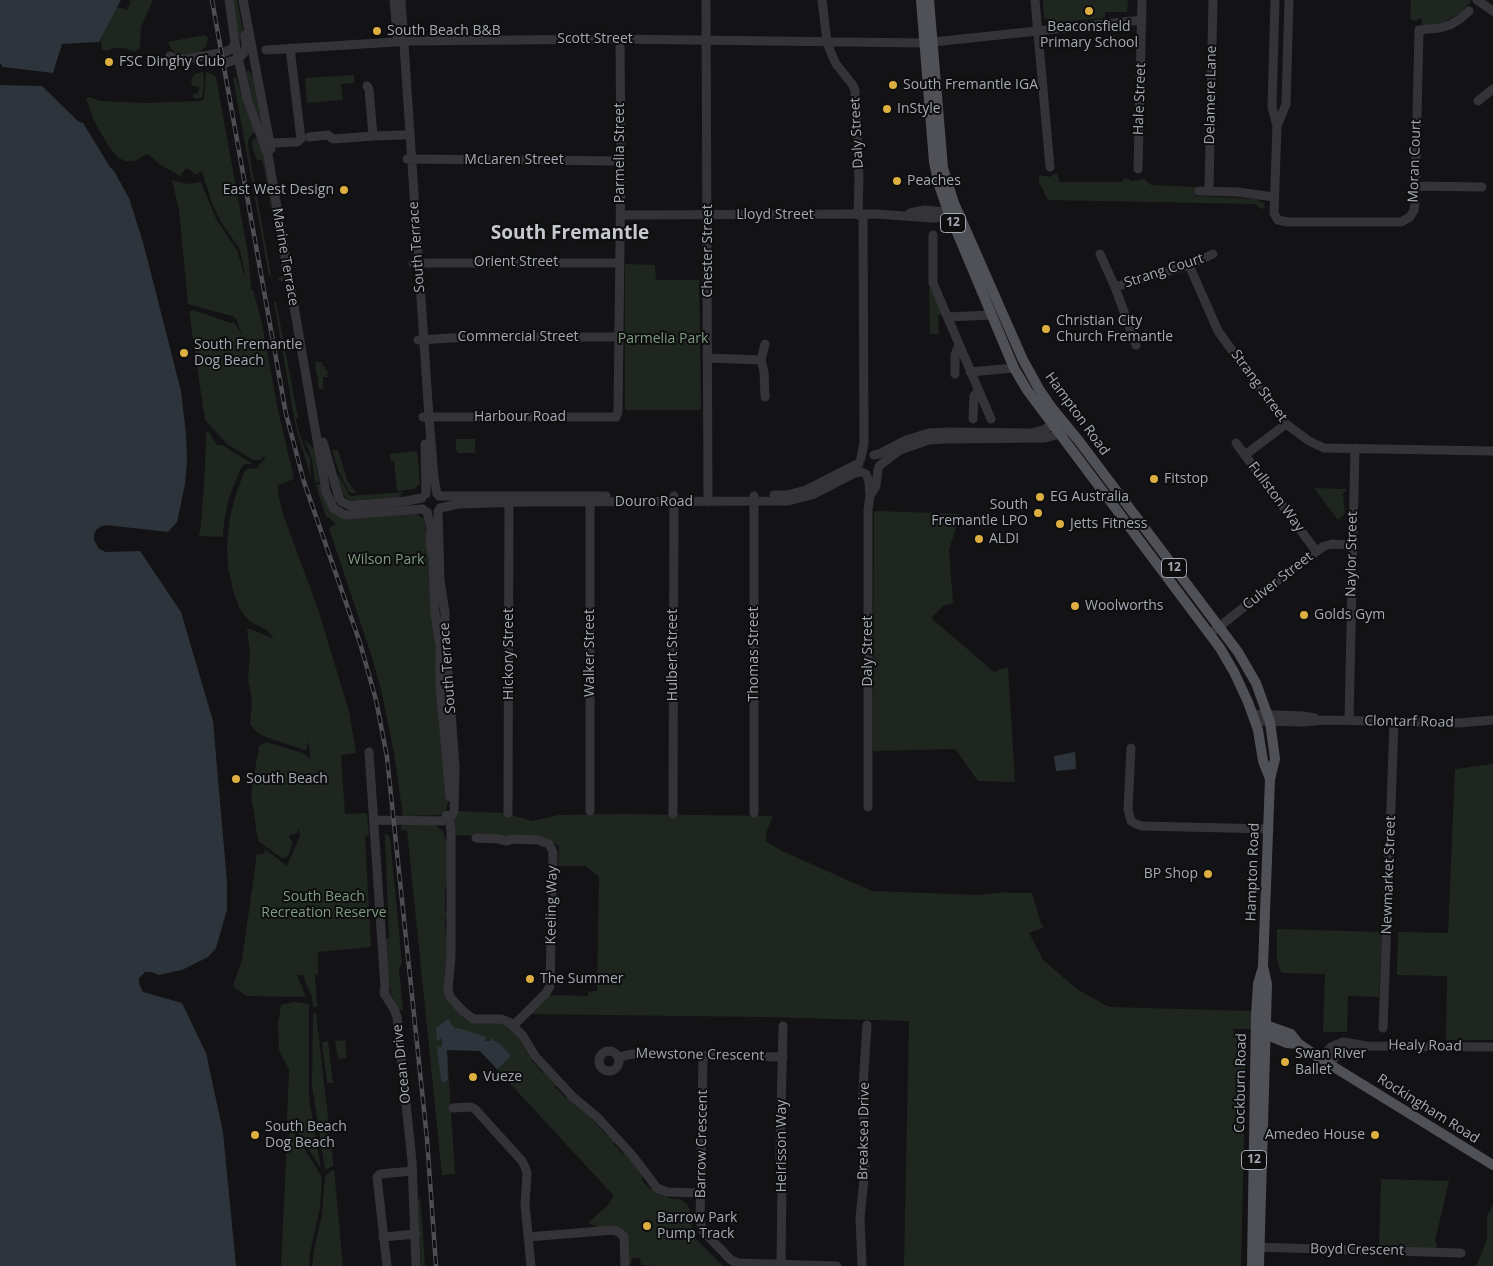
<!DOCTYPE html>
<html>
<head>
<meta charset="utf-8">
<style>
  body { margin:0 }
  canvas { display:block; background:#131214 }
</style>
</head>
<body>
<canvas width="1493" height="1266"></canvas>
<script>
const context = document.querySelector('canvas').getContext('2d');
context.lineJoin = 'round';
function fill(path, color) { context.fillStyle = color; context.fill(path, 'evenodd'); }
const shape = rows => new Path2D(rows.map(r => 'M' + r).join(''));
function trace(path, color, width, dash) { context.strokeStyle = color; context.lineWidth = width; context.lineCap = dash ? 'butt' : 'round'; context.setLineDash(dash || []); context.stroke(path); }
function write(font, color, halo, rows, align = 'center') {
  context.font = font + ' "Open Sans",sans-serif'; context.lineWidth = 4; context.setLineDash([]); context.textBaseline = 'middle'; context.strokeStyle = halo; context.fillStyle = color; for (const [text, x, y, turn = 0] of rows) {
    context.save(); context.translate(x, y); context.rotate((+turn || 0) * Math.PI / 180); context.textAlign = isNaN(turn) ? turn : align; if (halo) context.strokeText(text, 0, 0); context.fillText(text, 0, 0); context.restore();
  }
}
fill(shape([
  [127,0,153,0,141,27,140,48,134,52,125,48,113,48,107,51,102,50,101,39,117,7,127,10,131,1],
  [231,0,237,0,244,37,241,39,238,39],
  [1043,0,1128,0,1127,12,1105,12,1105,18,1050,23,1044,18],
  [1411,0,1470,0,1471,2,1459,14,1442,23,1423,26,1421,18,1415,21,1410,19],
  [205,35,208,38,206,46,199,53,178,55,171,49,168,42],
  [249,70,254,79,263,129,252,104,245,72],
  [203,72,204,85,202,98,193,98,193,94,198,93,199,87,192,86,191,79,195,74],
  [208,72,216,77,248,254,251,288,250,289,253,290,261,319,278,410,294,479,278,485,278,493,283,514,318,609,349,711,356,753,341,755,345,814,367,813,369,835,365,836,371,947,318,952,318,974,315,975,317,1007,313,1007,312,997,305,982,304,975,297,975,306,997,246,996,233,986,242,960,257,853,260,855,264,853,265,849,287,866,300,836,299,829,297,833,290,835,289,838,293,842,288,856,283,859,258,841,251,794,259,746,266,742,303,753,308,757,309,761,310,754,308,741,306,750,304,750,266,737,256,732,250,724,252,701,248,679,250,654,247,628,274,639,267,630,251,622,244,615,239,607,233,590,228,567,227,543,230,517,235,497,244,472,249,468,256,469,265,458,264,455,261,460,253,460,227,444,205,420,189,311,194,310,230,323,234,322,242,335,237,320,233,316,216,312,188,304,179,210,172,180,187,184,201,182,216,219,237,250,246,281,242,259,239,248,221,222,212,203,202,171,194,175,192,171,186,168,180,176,159,164,148,154,134,161,126,161,118,158,108,145,94,121,86,98,90,97,99,101,145,103,201,101,204,99,206,73],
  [354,75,354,83,341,84,343,100,307,103,305,78],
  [236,77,244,104,255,131,248,140,249,152,271,275,269,276,233,78],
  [259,135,265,154,286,281,284,282,280,281,277,278,283,276,263,162,261,160,257,160,253,150,252,141],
  [1057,173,1060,182,1121,182,1125,178,1132,181,1144,179,1151,185,1196,187,1196,196,1255,199,1264,203,1265,208,1262,209,1255,204,1048,200,1039,182,1039,175,1049,177],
  [625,264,655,265,656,280,699,280,701,410,625,410],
  [929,288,931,289,942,315,938,315,939,334,930,334],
  [274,302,276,302,298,418,296,418,297,426,305,450,310,458,311,478,296,428],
  [315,362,322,362,322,366,325,366,325,370,327,370,328,377,323,377,323,389,319,389],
  [209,432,217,445,222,445,253,464,245,464,241,468,229,498,224,522,223,537,199,536,201,525,205,469,206,433],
  [304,439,314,449,319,482,315,483,312,459],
  [456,439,475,439,475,453,457,453,458,450,456,450],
  [332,450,338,450,347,480,357,494,349,492,338,470],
  [417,451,420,483,414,489,397,491,394,461,391,461,390,454],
  [339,476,350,496,403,492,399,497,351,501,343,495,337,477],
  [320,484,327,504,332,511,415,513,423,518,425,521,448,802,446,809,439,815,403,816,394,753,382,694,372,657,329,528,336,524,328,517,326,517,316,485],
  [1314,488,1347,489,1343,494,1345,513,1343,516,1338,520],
  [878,511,960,514,949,550,953,603,943,606,931,618,994,672,1008,667,1015,782,978,781,955,749,873,751,874,512],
  [1493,764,1493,1040,1446,1040,1447,976,1397,975,1398,932,1448,933,1455,769],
  [457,811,504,813,532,821,559,815,620,814,773,816,766,833,766,841,780,850,872,891,979,895,1008,892,1009,893,1032,893,1041,924,1044,927,1029,933,1043,960,1078,990,1109,1007,1251,1011,1252,1029,1232,1029,1246,1049,1241,1266,904,1266,909,1021,763,1017,529,1014,549,995,588,996,588,992,597,991,599,877,586,866,558,866,559,846,544,837,454,835,452,824],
  [401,824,435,825,443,831,447,843,447,884,445,889,445,911,448,911,448,918,445,919,446,934,448,936,448,957,445,975,445,990,462,1015,504,1023,517,1035,533,1062,543,1073,547,1073,557,1084,555,1087,565,1097,568,1097,590,1116,606,1135,609,1135,614,1140,614,1144,622,1153,627,1154,642,1176,642,1180,650,1189,653,1189,668,1198,680,1199,687,1204,690,1210,693,1236,723,1266,655,1266,641,1265,640,1258,632,1258,631,1264,629,1264,628,1240,588,1223,607,1206,614,1196,480,1051,447,1050,455,1174,442,1175,407,830,401,831],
  [385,834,387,834,390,837,402,963,399,969,403,1010,399,1011,391,994,384,939,389,938],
  [1277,929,1382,932,1379,997,1348,996,1347,1032,1323,1032,1325,974,1281,973,1277,960],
  [294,1002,309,1004,309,1098,321,1169,296,1129,287,1121,289,1070,279,1050,278,1024,281,1005],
  [313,1013,316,1013,333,1161,333,1166,325,1170,312,1085],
  [345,1040,347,1058,338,1059,335,1041],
  [328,1041,333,1083,327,1083,322,1042],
  [292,1129,322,1177,320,1207,310,1253,309,1266,281,1266,287,1139],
  [332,1170,334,1170,343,1266,312,1266,314,1250,322,1214,325,1176],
  [1381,1179,1449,1181,1435,1241,1437,1244,1436,1248,1379,1247],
  [420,1196,424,1248,425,1266,421,1266,418,1202],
  [1493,1205,1493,1266,1476,1266,1487,1240,1487,1216]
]), '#1f2620');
fill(shape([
  [0,0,121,0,99,42,62,44,53,73,3,67,0,63],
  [0,85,42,86,79,122,83,123,110,167,114,171,129,198,143,242,181,391,186,434,187,461,185,484,177,522,168,532,106,525,100,527,96,530,94,535,94,540,99,549,106,552,140,551,181,612,213,721,227,882,227,910,216,948,208,957,182,970,159,975,151,972,145,972,139,978,139,984,143,992,182,1003,206,1053,223,1132,236,1266,0,1266],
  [1075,752,1076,769,1056,771,1054,756],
  [448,1019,451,1022,450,1023,456,1029,458,1028,486,1037,485,1041,491,1041,491,1038,501,1045,511,1056,497,1069,480,1051,447,1050,448,1079,444,1083,441,1081,437,1047,442,1047,442,1038,437,1041,436,1028]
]), '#2d343b');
trace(shape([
  [229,0,235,43,247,99,268,155,326,492,334,509,345,515,423,509],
  [243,0,271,149],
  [394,0,397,35],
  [401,0,429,417,434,478,437,494],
  [706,0,708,502],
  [822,0,827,42,831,53,836,64,852,84,855,90,859,178,858,215],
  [1035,0,1050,167],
  [1275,0,1272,107,1277,126,1274,213,1278,220,1288,222,1401,222,1410,217,1414,210,1415,203,1419,30,1439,28,1450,25,1460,19,1469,11],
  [1477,0,1493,11],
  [933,42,1142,20],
  [266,50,411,41,616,39,924,43],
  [170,56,177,59,187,59,225,52,232,49,235,43],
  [223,64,237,59,243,54,246,48,245,35],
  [367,86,369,89,373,136,404,135],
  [1478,101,1493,89],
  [1277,126,1286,104,1289,0],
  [309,137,328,135,333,139,373,136],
  [270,143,297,142,301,139,290,48],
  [407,159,621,161],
  [1138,169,1142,0],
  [1415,186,1482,187],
  [1209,190,1213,0],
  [1199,191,1237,192,1274,197],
  [910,213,925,210,954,213],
  [620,215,876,214,933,218,950,217,952,212],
  [933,235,933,283,991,419],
  [1100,254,1115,287,1136,345],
  [413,263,620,263],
  [1189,265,1218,331,1286,424,1309,441,1324,448,1493,451],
  [1115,287,1189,265,1213,254],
  [948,317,991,315],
  [418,340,467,337,619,337],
  [765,344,761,360,764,372,765,397],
  [707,358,761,360],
  [970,372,1014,368],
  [955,374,955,355,959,344],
  [423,417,616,417,618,412,621,161,620,39],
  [973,419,974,396,978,392],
  [323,442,339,498,342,502,351,506,357,505,406,501,422,498],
  [1236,443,1316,551],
  [425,444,426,494],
  [874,455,879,454,906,440,929,433,947,432,1031,433,1043,430,1059,422],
  [1245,455,1286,424],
  [861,458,864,443,863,215],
  [879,466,900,450,929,440,946,439,1045,438,1060,434,1066,431],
  [866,474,869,482,870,496],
  [774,495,787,495,806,490,859,463],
  [439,496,606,496],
  [590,496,590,811],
  [440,508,458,504,524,502,788,501,812,495,855,473,862,472],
  [438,511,440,581,445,612,445,645,447,657,455,767,454,811,451,817,443,821],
  [427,512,431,527,430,543,433,560,435,613,440,646,440,685,450,797],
  [1210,634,1287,573,1324,546,1332,544,1353,545],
  [1253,714,1303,716,1315,718],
  [1349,720,1355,448],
  [1255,721,1303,722,1325,720,1459,723,1493,720],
  [1131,748,1128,809,1131,821,1136,824,1142,826,1269,829],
  [369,752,385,988,384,993,394,1009,397,1017,412,1161,416,1266],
  [868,807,868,509,870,496,876,486,878,470],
  [508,813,509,498],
  [754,813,754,496],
  [673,814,674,496],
  [446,815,450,823,451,832,451,957,448,989,450,997,462,1010,473,1019,501,1019,509,1022,523,1036,535,1056,573,1097,597,1117,632,1155,657,1188,667,1192,701,1193],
  [375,820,443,821],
  [476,838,498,839,507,841,513,839,538,840,549,844,553,852,550,986,546,993,513,1026],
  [1383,1028,1394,722],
  '599 1061a10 10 0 1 1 20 0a10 10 0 1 1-20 0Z',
  [703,1056,700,1221,703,1231,731,1260,738,1263,837,1266],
  [618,1057,633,1054,783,1057],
  [1321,1059,1331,1047,1343,1042,1367,1046,1493,1047],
  [1330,1065,1339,1051,1355,1046],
  [453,1108,471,1107,475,1109,522,1161,525,1167,527,1173,525,1204,531,1266],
  [383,1237,416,1234],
  [528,1237,613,1230,619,1232,624,1237,625,1266],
  [1253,1247,1461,1253],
  [387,1266,377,1177,380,1174,413,1171],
  [781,1266,782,1179,780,1155,783,1026],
  [862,1266,860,1218,865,1169,863,1087,867,1025]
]), '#343438', 9);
trace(shape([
  [921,0,934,162,939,185,948,211,1014,368,1027,390,1220,648,1234,672,1248,702,1258,730,1263,761,1270,779],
  [929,0,943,168,954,203,1023,360,1039,389,1052,408,1079,441,1238,652,1256,683,1270,722,1275,759,1270,779,1263,966,1267,984,1259,1266],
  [1260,1023,1291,1034,1299,1044,1321,1059,1493,1165],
  [1262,1033,1287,1043,1299,1044],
  [1252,1266,1256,1015,1258,984,1263,967]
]), '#505157', 10);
const rail = shape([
  [212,0,286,414,304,482,360,643,376,700,387,757,427,1139,436,1266]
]);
trace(rail, '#4d4e53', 4.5);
trace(rail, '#0e0e0f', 2.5, [8]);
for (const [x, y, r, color] of [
  [1089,11,5,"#ddae41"],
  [377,31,5,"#ddae41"],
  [109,62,5,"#ddae41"],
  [893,85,5,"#ddae41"],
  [887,109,5,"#ddae41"],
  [897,181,5,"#ddae41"],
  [344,190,5,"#ddae41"],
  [1046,329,5,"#ddae41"],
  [184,353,5,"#ddae41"],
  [1154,479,5,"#ddae41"],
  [1040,497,5,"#ddae41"],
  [1038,513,5,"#ddae41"],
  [1060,524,5,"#ddae41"],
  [979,539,5,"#ddae41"],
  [1075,606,5,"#ddae41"],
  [1304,615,5,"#ddae41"],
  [236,779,5,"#ddae41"],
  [1208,874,5,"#ddae41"],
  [530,979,5,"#ddae41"],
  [1285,1062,5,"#ddae41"],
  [473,1077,5,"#ddae41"],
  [255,1135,5,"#ddae41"],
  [1375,1135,5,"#ddae41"],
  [647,1226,5,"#ddae41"]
]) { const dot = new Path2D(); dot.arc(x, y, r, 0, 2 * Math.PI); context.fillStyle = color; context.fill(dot); trace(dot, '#0e0e0f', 2); }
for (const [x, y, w] of [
  [953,223,25],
  [1174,568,25],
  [1254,1160,25]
]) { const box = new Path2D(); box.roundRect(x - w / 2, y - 9.5, w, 19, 4); context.fillStyle = '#0e0e0f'; context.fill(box); trace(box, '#a5a9b3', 1); }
write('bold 12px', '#a5a9b3', null, [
  ["12",953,223],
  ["12",1174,568],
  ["12",1254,1160]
]);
write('14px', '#a5a9b3', '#0e0e0f', [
  ["Beaconsfield",1089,27,"center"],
  ["Primary School",1089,43,"center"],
  ["South Beach B&B",387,31],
  ["FSC Dinghy Club",119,62],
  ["South Fremantle IGA",903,85],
  ["InStyle",897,109],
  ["Peaches",907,181],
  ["East West Design",334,190,"right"],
  ["Christian City",1056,321],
  ["Church Fremantle",1056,337],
  ["South Fremantle",194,345],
  ["Dog Beach",194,361],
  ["Fitstop",1164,479],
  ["EG Australia",1050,497],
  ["South",1028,505,"right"],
  ["Fremantle LPO",1028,521,"right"],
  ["Jetts Fitness",1070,524],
  ["ALDI",989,539],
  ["Woolworths",1085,606],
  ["Golds Gym",1314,615],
  ["South Beach",246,779],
  ["BP Shop",1198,874,"right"],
  ["The Summer",540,979],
  ["Swan River",1295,1054],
  ["Ballet",1295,1070],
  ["Vueze",483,1077],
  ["South Beach",265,1127],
  ["Dog Beach",265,1143],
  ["Amedeo House",1365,1135,"right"],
  ["Barrow Park",657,1218],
  ["Pump Track",657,1234]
], 'left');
write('14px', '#a5a9b3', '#0e0e0f', [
  ["Scott Street",595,39],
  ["Delamere Lane",1211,95,-89],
  ["Hale Street",1140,99,-88],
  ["Daly Street",857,133,-93],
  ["Parmelia Street",620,153,-90],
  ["McLaren Street",514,160],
  ["Moran Court",1415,161,-88],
  ["Lloyd Street",775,215],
  ["South Terrace",417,247,-94],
  ["Chester Street",708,251,-90],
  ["Marine Terrace",285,257,80],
  ["Orient Street",516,262],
  ["Strang Court",1164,271,-18],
  ["Commercial Street",518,337],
  ["Strang Street",1259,386,54],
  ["Hampton Road",1077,414,54],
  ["Harbour Road",520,417],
  ["Fullston Way",1276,497,53],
  ["Douro Road",654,502],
  ["Naylor Street",1352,554,-89],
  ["Culver Street",1278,581,-38],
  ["Daly Street",868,651,-90],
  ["Walker Street",590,653,-90],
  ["Hickory Street",509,654,-90],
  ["Thomas Street",754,654,-90],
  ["Hulbert Street",673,655,-90],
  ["South Terrace",448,668,-94],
  ["Clontarf Road",1409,722,1],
  ["Hampton Road",1253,872,-88],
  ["Newmarket Street",1389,875,-88],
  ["Keeling Way",552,905,-89],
  ["Healy Road",1425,1046,1],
  ["Mewstone Crescent",700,1055,1],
  ["Ocean Drive",402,1064,-96],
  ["Cockburn Road",1241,1083,-89],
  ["Rockingham Road",1428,1109,32],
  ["Breaksea Drive",864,1131,-89],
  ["Barrow Crescent",702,1144,-89],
  ["Heirisson Way",782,1146,-90],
  ["Boyd Crescent",1357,1250,1]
]);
write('14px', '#7e9c81', '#0e0e0f', [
  ["Parmelia Park",663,339],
  ["Wilson Park",386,560],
  ["South Beach",324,897],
  ["Recreation Reserve",324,913]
]);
write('bold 19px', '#c6c8cf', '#0e0e0f', [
  ["South Fremantle",570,234]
]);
</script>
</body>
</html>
